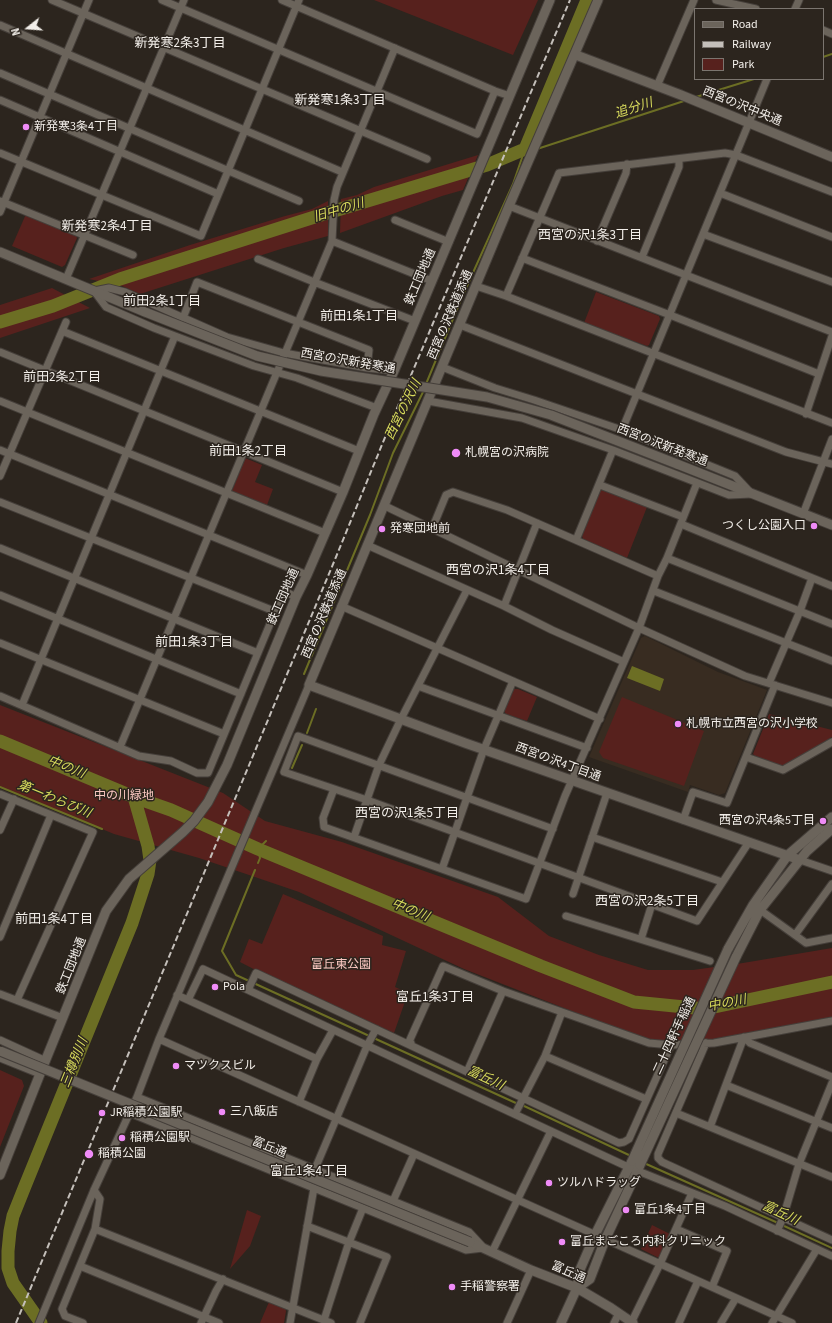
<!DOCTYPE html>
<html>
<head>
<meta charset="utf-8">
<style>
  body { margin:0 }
  #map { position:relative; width:832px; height:1323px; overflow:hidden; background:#2c251e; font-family:"Source Sans 3",sans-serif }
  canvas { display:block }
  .legend { position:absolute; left:694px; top:8px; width:130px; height:72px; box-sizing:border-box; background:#2c251e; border:1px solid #7b756f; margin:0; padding:5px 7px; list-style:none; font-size:12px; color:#f2eee9 }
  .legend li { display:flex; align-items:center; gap:8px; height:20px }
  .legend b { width:20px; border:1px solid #7b756f }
  .north { position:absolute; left:8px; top:8px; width:40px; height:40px; -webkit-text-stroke:3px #2c251e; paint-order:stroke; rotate:253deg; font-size:11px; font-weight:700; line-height:16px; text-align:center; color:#f2eee9 }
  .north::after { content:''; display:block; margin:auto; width:14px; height:18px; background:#f2eee9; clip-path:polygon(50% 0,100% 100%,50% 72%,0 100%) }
</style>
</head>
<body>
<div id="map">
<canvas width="832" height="1323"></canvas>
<ul class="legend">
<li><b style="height:5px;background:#6b645b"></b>Road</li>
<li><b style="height:5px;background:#c4bfba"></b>Railway</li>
<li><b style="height:11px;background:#57211d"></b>Park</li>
</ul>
<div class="north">N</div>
</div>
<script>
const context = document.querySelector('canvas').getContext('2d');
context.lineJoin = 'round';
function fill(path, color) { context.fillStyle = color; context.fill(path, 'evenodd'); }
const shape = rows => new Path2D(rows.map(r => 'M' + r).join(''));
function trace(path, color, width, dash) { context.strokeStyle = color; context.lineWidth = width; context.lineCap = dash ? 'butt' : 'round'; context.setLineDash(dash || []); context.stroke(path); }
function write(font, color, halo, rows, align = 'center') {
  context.font = font + ' "Source Sans 3","Noto Sans JP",sans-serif'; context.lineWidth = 3; context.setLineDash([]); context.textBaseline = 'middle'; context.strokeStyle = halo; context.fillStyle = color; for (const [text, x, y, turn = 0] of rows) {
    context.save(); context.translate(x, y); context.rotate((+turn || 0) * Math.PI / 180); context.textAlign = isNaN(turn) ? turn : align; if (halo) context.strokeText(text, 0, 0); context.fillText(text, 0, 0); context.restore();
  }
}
fill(shape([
  [645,636,718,672,767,690,725,793,719,795,690,785,688,792,589,757,641,638]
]), '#382c21');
fill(shape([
  [374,0,538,0,513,55],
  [478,155,463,190,442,196,340,233,341,199,357,195,374,187],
  [328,201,328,236,284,248,140,294,122,286,89,279,190,245,285,216,312,209],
  [26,214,76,235,77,238,65,265,62,267,12,246],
  [52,288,90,308,0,338,0,305],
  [596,292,659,316,660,319,649,345,647,346,584,323],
  [245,458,262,465,255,482,273,489,267,505,232,491],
  [602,490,647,507,627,558,583,539,582,536,600,491],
  [514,689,518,689,537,697,527,721,506,714,504,711],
  [622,697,704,731,684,786,603,758,599,752],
  [0,705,223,793,265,821,342,842,498,897,549,936,599,955,648,970,693,970,743,963,832,948,832,1018,714,1040,653,1041,587,1017,464,969,299,892,199,858,114,834,0,787],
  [769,714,832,730,832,737,788,764,779,766,756,757,753,754],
  [283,894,383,936,382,945,406,951,395,987,408,993,394,1033,321,1004,240,962,249,939,262,944],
  [0,1070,22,1080,24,1086,0,1147],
  [247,1210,261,1216,250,1246,230,1269],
  [652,1225,670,1234,659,1258,641,1249],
  [269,1302,285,1308,286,1311,284,1323,260,1323]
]), '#57211d');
fill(shape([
  [632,666,664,679,660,691,627,678]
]), '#6c6e24');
trace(shape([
  [823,57,832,54],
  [696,97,754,79],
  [537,149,687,100],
  [426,384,462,297,513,184,525,149],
  [304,674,370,515,393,453,424,390],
  [307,733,316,709],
  [292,768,302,745],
  [0,787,102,829],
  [258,863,260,858,258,849,266,841],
  [255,870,222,951,236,975,518,1104],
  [522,1105,631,1156],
  [644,1163,778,1223],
  [782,1225,832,1248]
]), '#6c6e24', 2);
trace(shape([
  [0,322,53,306,120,279,324,214,487,165,525,149,587,0],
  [0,741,134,797,171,810,258,849,541,966,634,1002,705,1009,832,982],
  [41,1323,13,1283,8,1268,8,1251,10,1231,13,1216,25,1186,132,923,148,874,150,860,148,846,134,797]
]), '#6c6e24', 13);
const minor = shape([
  [52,0,427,159],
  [162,0,477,134,495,91],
  [282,0,495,91,510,96],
  [716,0,756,9],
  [795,9,799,0],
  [0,25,342,172],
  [823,30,832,34],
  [0,73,299,201],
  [657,86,694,0],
  [0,100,218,194],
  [0,153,201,236,299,0],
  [720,193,832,237],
  [0,201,133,255],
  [509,206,832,332],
  [0,212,89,0],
  [395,220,449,242],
  [703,234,832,282],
  [332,241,432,281],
  [597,241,626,173,627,164],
  [642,257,679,167,679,159],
  [522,258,670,315,819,374],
  [258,259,314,282,415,321],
  [66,279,184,0],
  [476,286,506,296,832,423],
  [506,296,559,173,725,153,736,155,832,192],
  [183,318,197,282,369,350,367,368],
  [460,325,786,452,832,464],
  [62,331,359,451],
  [0,352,343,492],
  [442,367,495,388,534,400,622,430,735,476,750,492],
  [0,401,325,533],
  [428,401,522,418,613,450,729,495,751,494],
  [377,408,297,378,254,366,154,328,106,307,94,291,109,288,125,292,227,337,284,353,367,368,394,371],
  [806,414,832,336],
  [622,430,767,79],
  [0,450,307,575],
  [0,476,66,322],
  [600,485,683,517],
  [0,502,274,611],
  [385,506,639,628,745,676,832,703],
  [803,514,832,439],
  [681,524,832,586],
  [432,529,446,495,453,492,507,510,658,576],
  [576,540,613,450],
  [367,545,504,606,552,630,624,662],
  [0,548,258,653],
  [667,558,832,624],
  [654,591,832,661],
  [0,595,241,694],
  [341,606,600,719],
  [504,606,537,523],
  [0,643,224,734],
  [769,683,800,611,812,578],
  [418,686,587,748],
  [0,696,139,756,171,761,197,773,208,773,282,595,288,593,296,597],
  [22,705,175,336],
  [120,747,332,241,334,200,337,187,395,48],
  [746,757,783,770,832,742],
  [334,789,323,818,324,827,526,899,565,796,639,628,658,576,667,558,697,483],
  [0,794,93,832,17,1000],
  [683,820,693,792,727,803,775,685],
  [553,829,298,736,284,772,367,800,697,921,749,842],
  [0,830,14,799],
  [354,837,379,765,401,719,467,590],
  [592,837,722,882],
  [800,860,832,871],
  [442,869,484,749,513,681],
  [573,894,607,793],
  [756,907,806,943,832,938],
  [566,916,710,961],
  [795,935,832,884],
  [0,937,51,815],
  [641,939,652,904],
  [248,990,256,973,619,1143,624,1142,629,1139,671,1045],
  [0,994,63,1018],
  [177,995,317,1059],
  [188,1000,203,969,628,1167,725,1206,832,1256],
  [159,1039,792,1323],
  [0,1040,46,1061],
  [411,1043,408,1044,443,966,503,991,649,1043,671,1045,714,1043,832,1021],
  [706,1043,658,1154,658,1158,662,1162,832,1240],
  [545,1056,646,1099],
  [0,1058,40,1074],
  [467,1072,503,991],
  [726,1085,832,1128],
  [137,1097,469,1232,482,1246],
  [299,1102,317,1059,333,1030],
  [130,1113,466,1250,483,1248],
  [676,1113,832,1177],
  [515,1114,545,1056,562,1012],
  [710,1127,744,1037,750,1043,832,1077],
  [315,1169,367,1046,376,1029],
  [393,1201,414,1154],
  [307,1226,387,1257,360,1323],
  [95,1229,331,1323],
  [676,1229,727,1251,712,1287],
  [777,1231,783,1218,799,1164,832,1083],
  [492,1252,551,1131],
  [80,1266,219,1323],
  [324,1320,348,1245,363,1208],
  [632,1321,660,1264,692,1193],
  [39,1323,94,1190,137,1097,159,1039,309,685],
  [83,1323,65,1316,62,1309,95,1229,100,1199,94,1190],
  [201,1323,216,1291,223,1279],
  [290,1323,314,1188],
  [507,1323,531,1270],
  [614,1323,619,1313],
  [679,1323,698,1281],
  [721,1323,736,1298],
  [772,1323,817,1249]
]);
const tertiary = shape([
  [598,0,509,206,309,685,465,743,800,860],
  [576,55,681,95,832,157],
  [0,252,145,312],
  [677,464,832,525],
  [728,949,753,905,788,855,832,817],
  [736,957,760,910,807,851,832,829],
  [0,1175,40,1074,106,911,129,879,183,832,194,821,208,802,227,765,296,597,307,575,343,492,374,414,394,371,550,0],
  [470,1242,531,1270,577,1288,611,1308,633,1323],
  [577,1288,590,1279,605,1240,640,1165],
  [561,1323,577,1288,579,1272,595,1235,632,1161]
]);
trace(minor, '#453f3a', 9);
trace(tertiary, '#453f3a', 11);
trace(minor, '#6b645b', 7);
trace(tertiary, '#6b645b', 9);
trace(shape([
  [16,1323,336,557,395,413,570,0]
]), '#c4bfba', 2, [6, 3]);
const tertiaryBridge = shape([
  [145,312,257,356,321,371,487,397,551,415,677,464],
  [0,1051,470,1242],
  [632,1161,728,949],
  [640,1165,736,957]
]);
trace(tertiaryBridge, '#453f3a', 11, []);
trace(tertiaryBridge, '#6b645b', 9);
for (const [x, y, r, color] of [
  [26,127,4,"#ef8bf7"],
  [456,453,5,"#ef8bf7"],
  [814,526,4,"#ef8bf7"],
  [382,529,4,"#ef8bf7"],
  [678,724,4,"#ef8bf7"],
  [823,821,4,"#ef8bf7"],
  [215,987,4,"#ef8bf7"],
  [176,1066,4,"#ef8bf7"],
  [222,1112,4,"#ef8bf7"],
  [102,1113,4,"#ef8bf7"],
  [122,1138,4,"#ef8bf7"],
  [89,1154,5,"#ef8bf7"],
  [549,1183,4,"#ef8bf7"],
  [626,1210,4,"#ef8bf7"],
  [562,1242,4,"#ef8bf7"],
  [452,1287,4,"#ef8bf7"]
]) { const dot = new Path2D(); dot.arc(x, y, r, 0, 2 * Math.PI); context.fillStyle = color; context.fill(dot); trace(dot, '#2c251e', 1.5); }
write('12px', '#f2eee9', '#2c251e', [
  ["西宮の沢中央通",742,107,22],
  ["鉄工団地通",421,277,-67],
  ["西宮の沢鉄道添通",451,315,-67],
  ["西宮の沢新発寒通",348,362,10],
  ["西宮の沢新発寒通",662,446,21],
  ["鉄工団地通",284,597,-66],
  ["西宮の沢鉄道添通",325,614,-67],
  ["西宮の沢4丁目通",558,763,20],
  ["鉄工団地通",72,966,-68],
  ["二十四軒手稲通",675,1036,-65],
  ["富丘通",269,1148,22],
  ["富丘通",568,1273,24]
]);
write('12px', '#f2eee9', '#2c251e', [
  ["新発寒3条4丁目",34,127],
  ["札幌宮の沢病院",465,453],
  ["つくし公園入口",806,526,"right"],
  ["発寒団地前",390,529],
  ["札幌市立西宮の沢小学校",686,724],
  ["西宮の沢4条5丁目",815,821,"right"],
  ["Pola",223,987],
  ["マツクスビル",184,1066],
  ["三八飯店",230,1112],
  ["JR稲積公園駅",110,1113],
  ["稲積公園駅",130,1138],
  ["稲積公園",98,1154],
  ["ツルハドラッグ",557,1183],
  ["富丘1条4丁目",634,1210],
  ["富丘まごころ内科クリニック",570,1242],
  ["手稲警察署",460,1287]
], 'left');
write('12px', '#fbc8c1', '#2c251e', [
  ["中の川緑地",124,796],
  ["富丘東公園",341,965]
]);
write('13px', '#f2eee9', '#2c251e', [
  ["新発寒2条3丁目",180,44],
  ["新発寒1条3丁目",340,101],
  ["新発寒2条4丁目",107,227],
  ["西宮の沢1条3丁目",590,236],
  ["前田2条1丁目",162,302],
  ["前田1条1丁目",359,317],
  ["前田2条2丁目",62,378],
  ["前田1条2丁目",248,452],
  ["西宮の沢1条4丁目",498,571],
  ["前田1条3丁目",194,643],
  ["西宮の沢1条5丁目",407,814],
  ["西宮の沢2条5丁目",647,902],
  ["前田1条4丁目",54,920],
  ["富丘1条3丁目",435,998],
  ["富丘1条4丁目",309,1172]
]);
write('italic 13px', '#d8db5c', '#2c251e', [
  ["追分川",634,109,-18],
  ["旧中の川",339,211,-17],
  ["西宮の沢川",404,410,-64],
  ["中の川",66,768,22],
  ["第一わらび川",54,800,22],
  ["中の川",410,911,22],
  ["中の川",727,1004,-11],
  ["三樽別川",75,1063,-68],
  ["富丘川",485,1079,25],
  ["富丘川",780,1214,25]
]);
</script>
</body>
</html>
